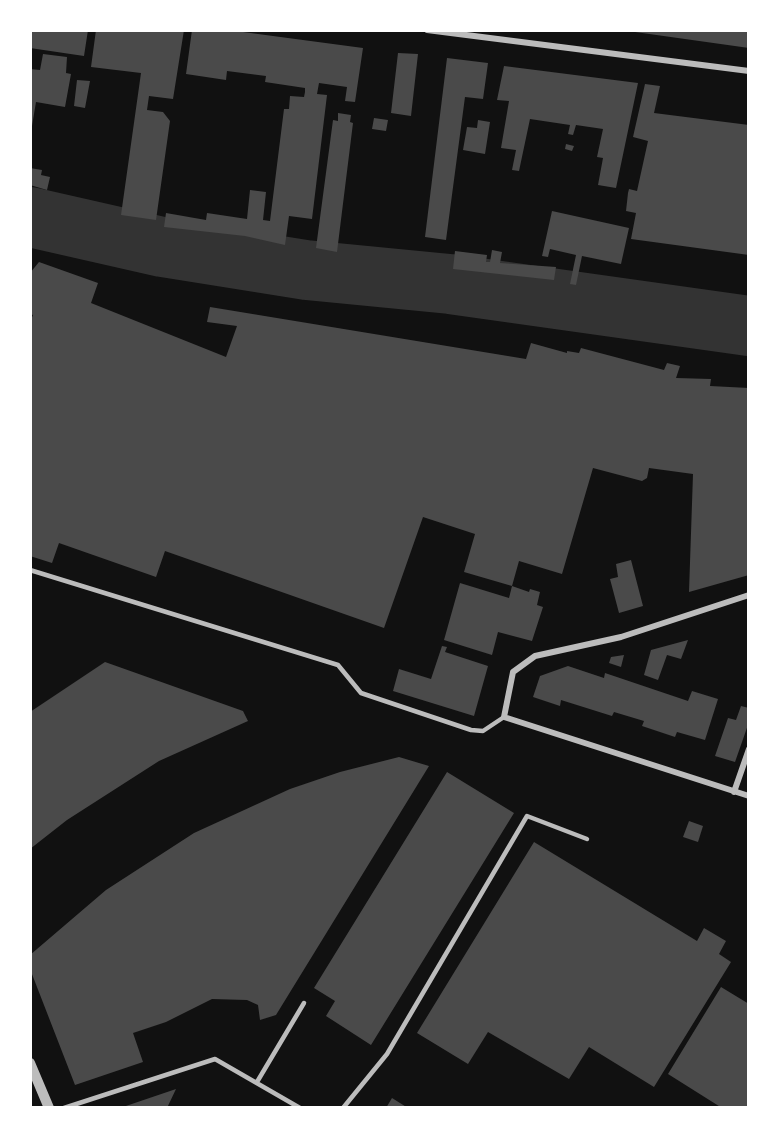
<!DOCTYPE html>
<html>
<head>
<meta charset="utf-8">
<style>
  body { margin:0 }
  #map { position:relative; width:779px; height:1138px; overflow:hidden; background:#111; font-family:"Golos Text",sans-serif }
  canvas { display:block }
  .frame { position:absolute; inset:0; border:32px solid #fff; pointer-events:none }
</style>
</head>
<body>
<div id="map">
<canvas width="779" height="1138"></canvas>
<div class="frame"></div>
</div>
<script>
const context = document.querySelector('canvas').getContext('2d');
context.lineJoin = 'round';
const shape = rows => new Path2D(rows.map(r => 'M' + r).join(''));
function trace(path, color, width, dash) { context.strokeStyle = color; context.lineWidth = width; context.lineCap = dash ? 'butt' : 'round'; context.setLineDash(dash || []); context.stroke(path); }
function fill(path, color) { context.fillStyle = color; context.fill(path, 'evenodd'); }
trace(shape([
  [30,217,162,247,306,270,450,284,749,326]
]), '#333', 60);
fill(shape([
  [30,30,88,30,84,56,30,48],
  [96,30,184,30,173,99,149,96,147,110,163,112,170,121,156,220,121,215,141,73,91,67],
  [192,30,228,30,363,48,355,102,345,101,347,87,319,83,317,94,327,95,312,219,289,216,285,245,245,236,164,227,166,213,206,220,207,213,247,219,250,190,266,192,263,220,270,221,284,109,289,109,290,96,304,97,305,92,305,88,265,82,266,76,227,71,226,80,186,74],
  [628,30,749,30,749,48,628,31],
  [398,53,418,54,411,116,391,113],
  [43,54,67,57,66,73,71,74,65,107,36,102,30,138,30,69,40,70],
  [447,58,488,63,483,99,465,97,446,240,425,237],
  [504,66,638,83,616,188,598,185,603,158,597,157,603,129,576,125,573,135,568,134,570,125,530,119,519,171,512,170,516,150,501,148,509,101,497,100],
  [77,80,90,81,85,108,74,106],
  [645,84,660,86,654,113,749,125,749,255,631,239,636,213,626,211,628,193,629,189,637,191,648,141,633,137],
  [338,113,351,115,350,122,353,123,337,252,316,248,333,120,338,121],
  [374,118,388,120,386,131,372,129],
  [478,120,490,122,485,154,463,150,467,127,477,128],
  [566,144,574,146,572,151,565,149],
  [30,168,42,170,41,175,50,177,47,190,30,185],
  [552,211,629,228,621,264,582,256,576,285,570,284,576,255,550,249,548,257,542,256],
  [492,250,502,252,500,263,556,267,554,280,453,269,455,251,487,255,486,262,490,262],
  [39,262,98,283,91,303,226,357,237,326,207,322,210,307,526,359,531,343,567,353,567,351,579,353,581,348,664,370,667,363,680,366,676,378,711,379,710,386,749,388,749,575,689,592,693,474,649,468,647,478,642,481,593,468,562,574,519,561,512,586,464,572,475,534,423,517,384,628,165,551,156,577,59,543,52,563,30,556,30,322,33,315,30,314,30,273],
  [631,560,643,606,619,613,610,579,618,577,616,564],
  [460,583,509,598,512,586,529,592,530,589,540,592,537,605,543,607,532,641,498,632,492,655,444,640],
  [688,640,681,659,667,655,658,680,644,675,651,650],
  [442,646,447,647,445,652,488,666,474,716,393,691,399,669,431,679],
  [624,655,621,667,609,663,611,657],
  [105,662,243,711,248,721,159,761,67,820,30,849,30,712],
  [568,666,604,678,605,673,688,701,692,691,718,699,705,740,677,732,675,737,642,726,644,721,614,712,612,716,561,700,560,706,533,697,540,676],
  [741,706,749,708,749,722,735,762,715,756,728,718,736,720],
  [399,757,429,766,276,1015,260,1020,258,1005,247,1000,212,999,166,1022,133,1033,143,1062,75,1085,30,969,30,955,106,890,194,833,290,789,340,772],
  [447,772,514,813,371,1045,326,1016,335,1001,314,988],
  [689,821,703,826,698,842,683,837],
  [534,842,697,941,704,928,726,941,719,954,731,962,654,1087,589,1047,569,1079,488,1032,468,1064,417,1033],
  [721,987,749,1004,749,1103,746,1108,722,1108,668,1074],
  [176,1089,167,1108,120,1108],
  [392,1098,408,1108,386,1108]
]), '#4a4a4a');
trace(shape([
  [30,570,338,665,361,693,471,730,483,731,504,717],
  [257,1082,304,1003],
  [64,1108,215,1059,300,1108],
  [343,1108,387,1054,527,816,587,839]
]), '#bcbcbc', 4.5);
trace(shape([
  [427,30,749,71],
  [749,595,621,637,535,656,513,672,504,717,749,796],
  [734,792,749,749]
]), '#bcbcbc', 6);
trace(shape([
  [30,1063,49,1108]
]), '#bcbcbc', 10);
</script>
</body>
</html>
